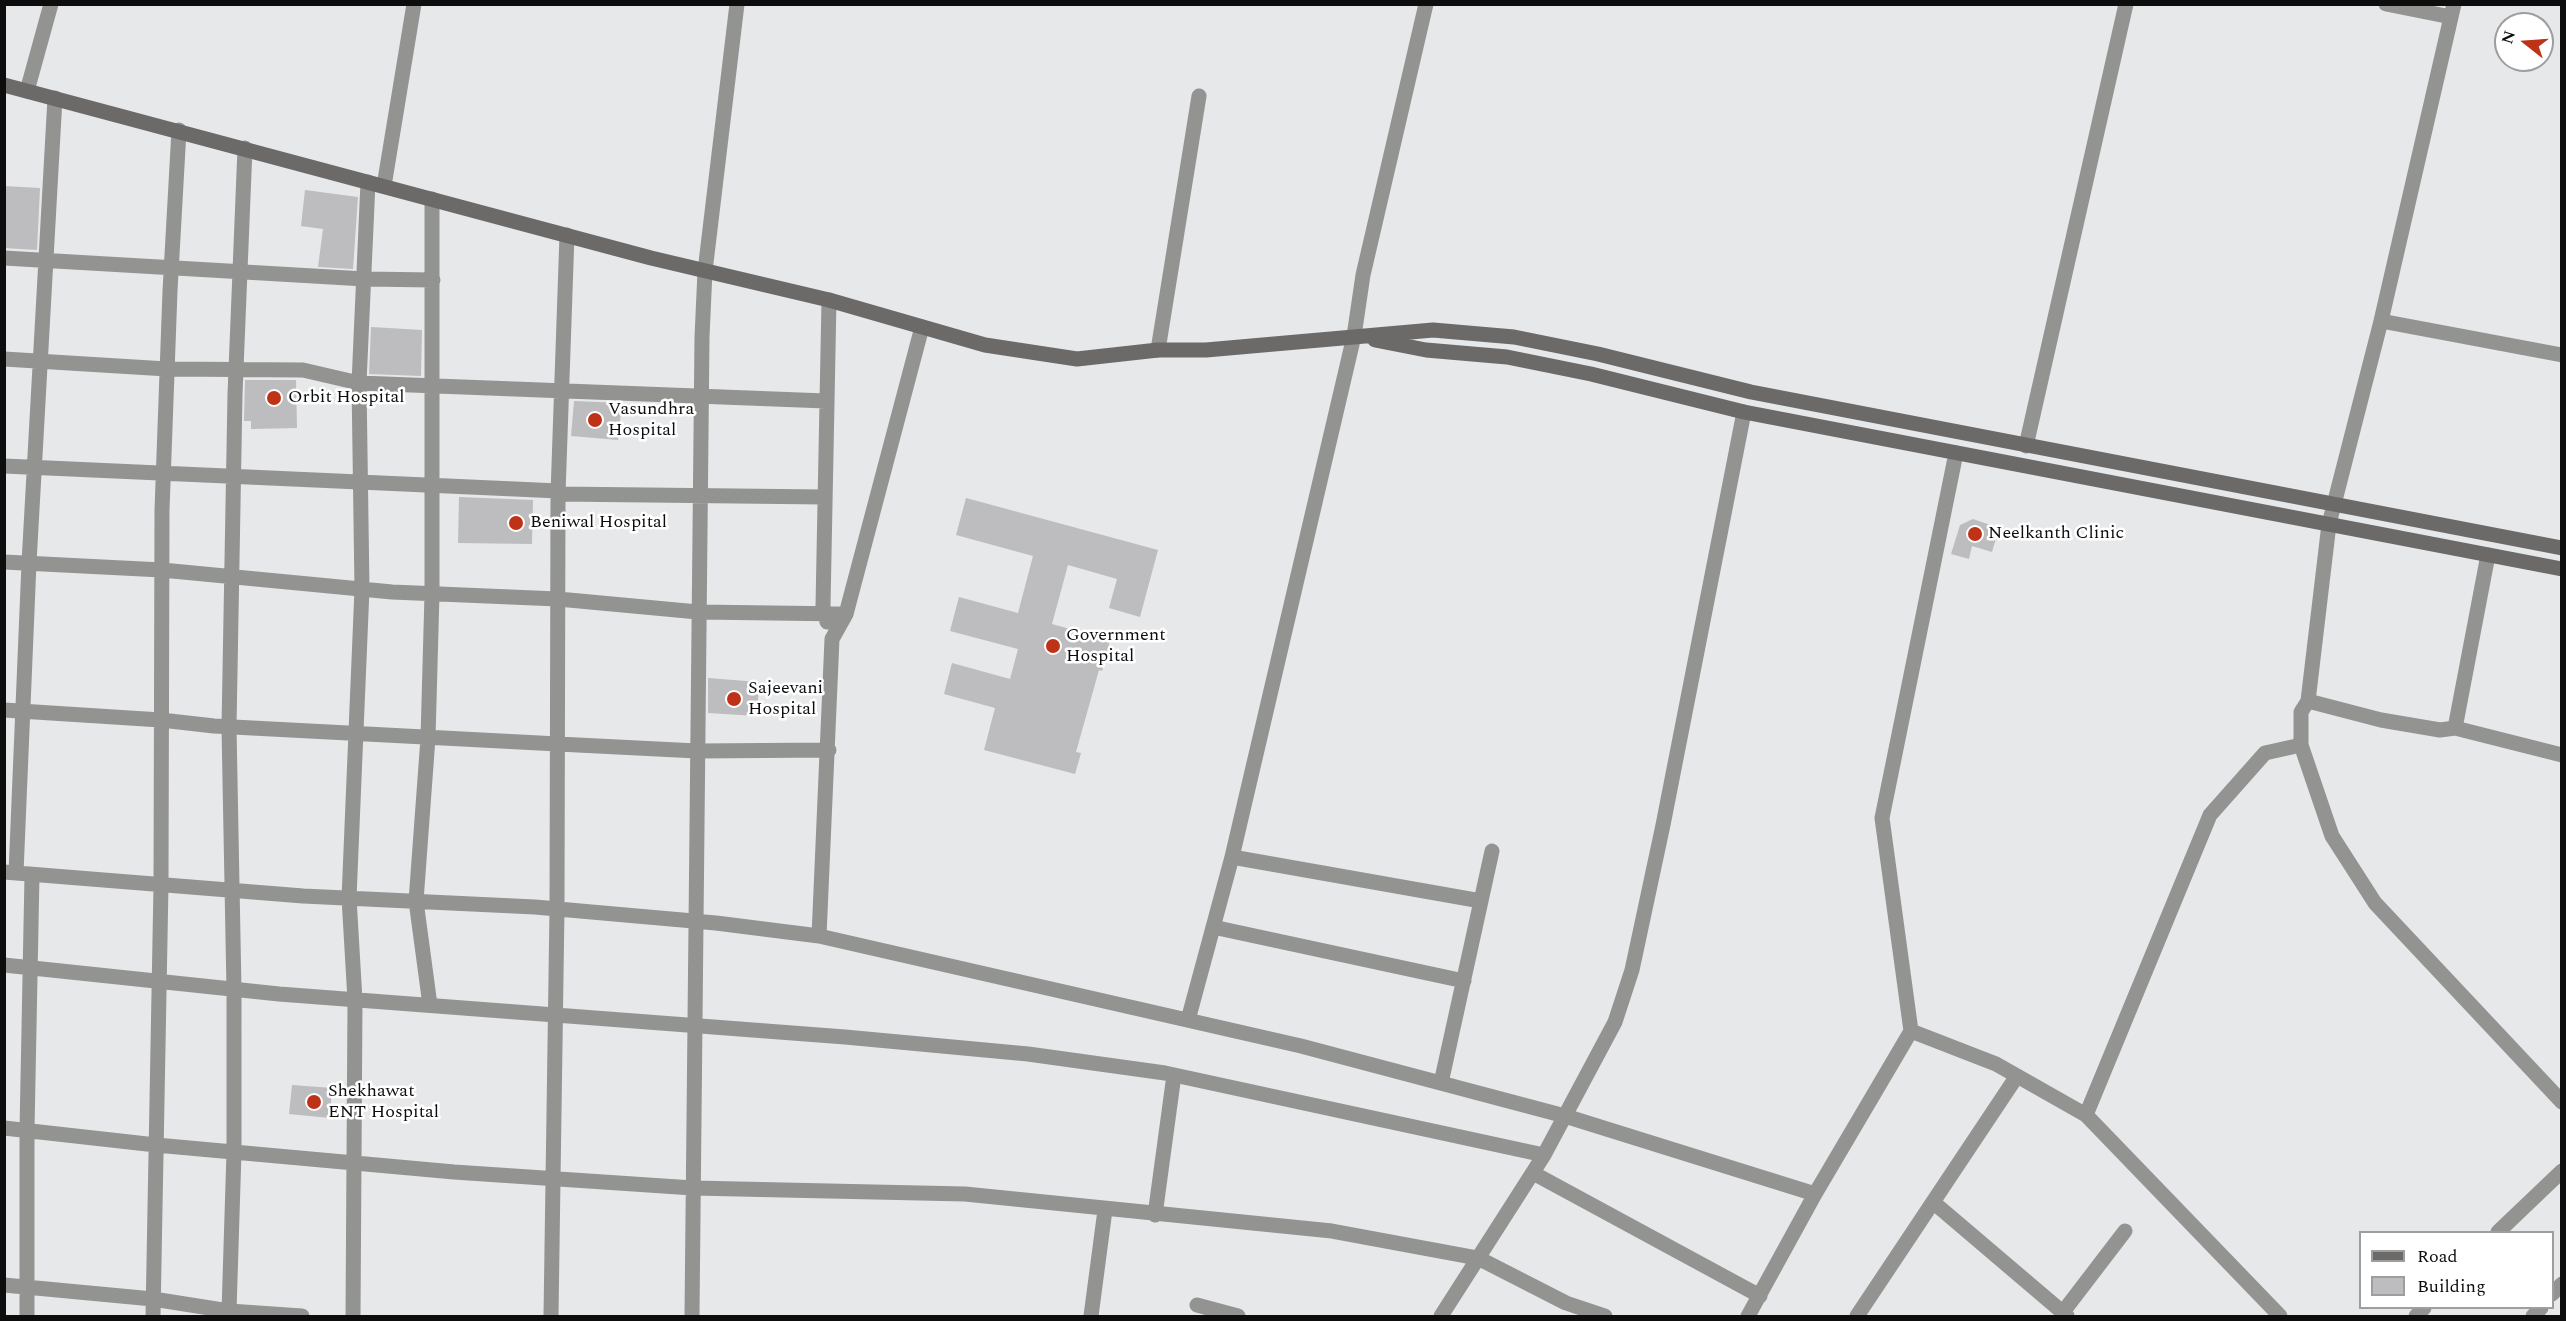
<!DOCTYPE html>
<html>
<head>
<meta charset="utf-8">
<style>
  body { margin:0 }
  #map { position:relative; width:2566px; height:1321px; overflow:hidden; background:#e6e8ea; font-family:Spectral,serif }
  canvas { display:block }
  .frame { position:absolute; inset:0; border:6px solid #0d0d0e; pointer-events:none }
  .legend { position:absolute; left:2359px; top:1231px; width:195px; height:78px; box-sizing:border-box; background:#fff; border:2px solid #9e9e9f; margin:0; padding:8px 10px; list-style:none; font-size:18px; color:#0d0d0e }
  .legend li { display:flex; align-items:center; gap:12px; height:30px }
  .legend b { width:30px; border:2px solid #9e9e9f }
  .north { position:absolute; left:2494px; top:12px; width:60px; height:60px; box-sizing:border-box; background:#fff; border:2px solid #9e9e9f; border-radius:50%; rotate:287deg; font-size:16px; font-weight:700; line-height:24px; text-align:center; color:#0d0d0e }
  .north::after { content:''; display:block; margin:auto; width:21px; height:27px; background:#be3217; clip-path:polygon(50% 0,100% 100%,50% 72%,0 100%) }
</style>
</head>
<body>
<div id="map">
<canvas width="2566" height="1321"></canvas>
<div class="frame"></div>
<ul class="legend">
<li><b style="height:8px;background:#6b6a69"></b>Road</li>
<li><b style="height:16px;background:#bdbcbe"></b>Building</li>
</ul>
<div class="north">N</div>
</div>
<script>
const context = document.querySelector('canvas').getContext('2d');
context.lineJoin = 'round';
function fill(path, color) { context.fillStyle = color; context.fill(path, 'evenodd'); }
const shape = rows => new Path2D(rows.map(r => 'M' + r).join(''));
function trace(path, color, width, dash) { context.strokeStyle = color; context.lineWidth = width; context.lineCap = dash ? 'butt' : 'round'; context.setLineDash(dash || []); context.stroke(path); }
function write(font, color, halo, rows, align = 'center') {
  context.font = font + ' Spectral,serif'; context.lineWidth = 5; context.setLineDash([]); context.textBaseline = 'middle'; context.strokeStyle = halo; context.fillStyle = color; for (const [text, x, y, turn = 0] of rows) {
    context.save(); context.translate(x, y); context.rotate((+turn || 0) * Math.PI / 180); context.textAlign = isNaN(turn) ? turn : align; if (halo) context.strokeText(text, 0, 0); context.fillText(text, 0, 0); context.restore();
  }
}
fill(shape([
  [4,186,40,188,37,250,4,248],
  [305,190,358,197,353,269,318,267,323,229,301,226],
  [371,327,422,330,421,376,369,374],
  [245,380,296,380,297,428,251,429,251,421,244,421],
  [574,401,622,403,618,440,571,436],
  [459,497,533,500,532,544,458,543],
  [966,498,1158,550,1140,617,1109,608,1117,579,1068,565,1052,624,1110,640,1102,671,1099,670,1076,752,1081,753,1075,774,984,750,995,708,944,694,952,663,1010,679,1018,649,950,631,959,597,1018,613,1033,556,956,535],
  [1973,519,1999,528,1992,552,1972,546,1969,559,1951,554,1960,525],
  [708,678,759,682,757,716,708,713],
  [292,1085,332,1088,330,1118,289,1114]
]), '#bdbcbe');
trace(shape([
  [2386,4,2451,17],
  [2454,4,2381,321,2329,524,2308,701,2301,712,2301,745,2332,836,2375,903,2562,1102],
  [27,91,51,4],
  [245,148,235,394,229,727,234,990,234,1152,229,1311,302,1316],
  [384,186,414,4],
  [4,258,365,279,433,280],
  [2381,321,2562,355],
  [1158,350,1199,96],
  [4,359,167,369,303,370,359,383,826,401],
  [2026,446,2126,4],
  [4,466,559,491],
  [558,494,825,497],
  [4,562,162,570,392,592,558,599,698,612,846,614],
  [827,622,823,606,829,300],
  [2308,701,2381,720,2440,730,2455,728,2562,755],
  [4,710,161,720,214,726,558,744,697,751,829,750],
  [2455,728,2488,555],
  [1232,857,1481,901],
  [4,872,303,896,535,907,716,923,819,936,1301,1046,1565,1116,1815,1194,1748,1316],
  [16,873,29,563,55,98],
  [1213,927,1464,981],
  [819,936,832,639,846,614,922,327],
  [4,965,279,994,845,1037,1028,1054,1165,1073,1544,1155],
  [430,1005,416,901,428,738,432,594,432,199],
  [1188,1020,1232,857,1354,336,1363,275,1426,4],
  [1911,1031,1996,1064,2086,1115],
  [1441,1083,1492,851],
  [4,1128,156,1145,454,1172,693,1188,965,1194,1332,1231,1478,1258,1566,1303,1605,1316],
  [1533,1173,1760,1296],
  [1815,1194,1911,1031,1882,818,1956,453],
  [1933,1202,2067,1316],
  [1155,1215,1174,1075],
  [2498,1232,2562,1171],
  [4,1285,153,1299,229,1311,229,1316],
  [2552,1294,2562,1284],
  [1197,1305,1238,1316],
  [2063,1312,2125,1231],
  [27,1316,27,1130,32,875],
  [153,1316,161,885,162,510,170,291,179,130],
  [353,1316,355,1000,349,898,362,589,359,383,368,182],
  [551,1316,557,909,558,494,567,235],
  [692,1316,702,337,705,271,737,4],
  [1091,1316,1105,1210],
  [1441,1316,1544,1155,1615,1022,1632,970,1663,825,1744,412],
  [1857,1316,2017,1076],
  [2280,1316,2086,1115,2210,815,2265,753,2301,745],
  [2416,1316,2424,1308],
  [2533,1316,2541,1308]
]), '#939392', 15);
trace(shape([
  [4,85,651,258,829,300,985,345,1077,359,1158,350,1206,350,1433,330,1514,337,1598,354,1751,392,2562,548],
  [1375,340,1426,350,1507,357,1591,374,1744,412,2562,569]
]), '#6b6a69', 15);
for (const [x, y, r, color] of [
  [274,398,8,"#be3217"],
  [595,420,8,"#be3217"],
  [516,523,8,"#be3217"],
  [1975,534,8,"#be3217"],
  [1053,646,8,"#be3217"],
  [734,699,8,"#be3217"],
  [314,1102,8,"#be3217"]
]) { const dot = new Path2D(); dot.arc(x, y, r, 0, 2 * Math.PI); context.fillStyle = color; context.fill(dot); trace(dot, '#fff', 2); }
write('18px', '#0d0d0e', '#fff', [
  ["Orbit Hospital",288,398],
  ["Vasundhra",608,410],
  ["Hospital",608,431],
  ["Beniwal Hospital",530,523],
  ["Neelkanth Clinic",1988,534],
  ["Government",1066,636],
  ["Hospital",1066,657],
  ["Sajeevani",748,689],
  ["Hospital",748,710],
  ["Shekhawat",328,1092],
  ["ENT Hospital",328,1113]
], 'left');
</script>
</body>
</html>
